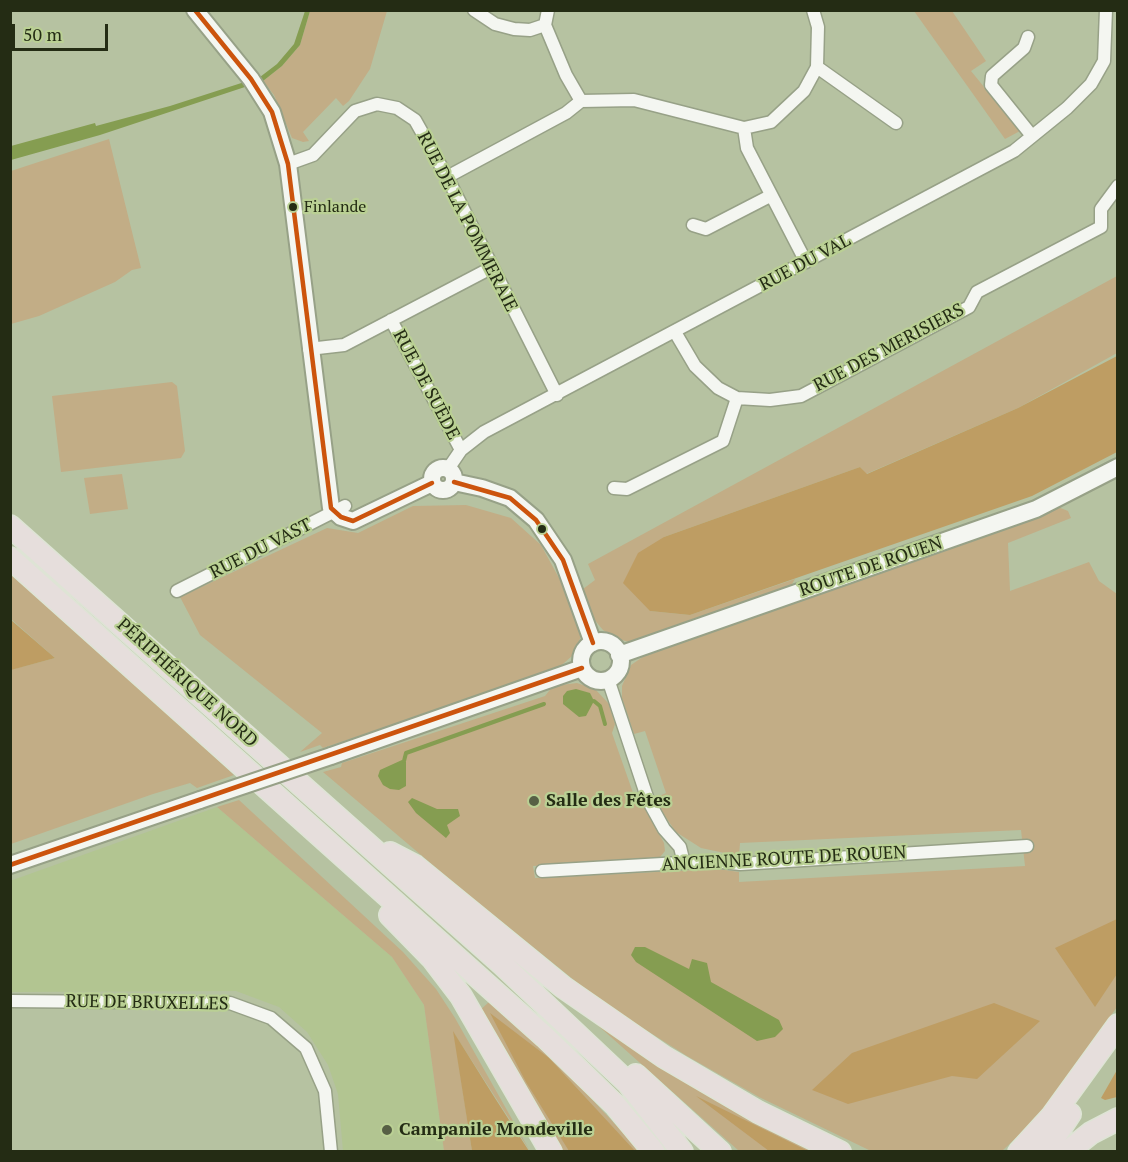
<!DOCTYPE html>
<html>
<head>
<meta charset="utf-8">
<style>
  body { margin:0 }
  #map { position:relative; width:1128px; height:1162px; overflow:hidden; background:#b6c2a1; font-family:"PT Serif",serif }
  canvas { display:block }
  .frame { position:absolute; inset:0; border:12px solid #242c14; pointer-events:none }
  .scale { position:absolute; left:12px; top:24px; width:96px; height:27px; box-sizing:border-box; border:3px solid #242c14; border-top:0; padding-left:8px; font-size:18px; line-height:21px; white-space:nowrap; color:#242c14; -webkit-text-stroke:4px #bad094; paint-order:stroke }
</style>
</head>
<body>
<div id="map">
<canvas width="1128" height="1162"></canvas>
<div class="frame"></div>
<div class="scale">50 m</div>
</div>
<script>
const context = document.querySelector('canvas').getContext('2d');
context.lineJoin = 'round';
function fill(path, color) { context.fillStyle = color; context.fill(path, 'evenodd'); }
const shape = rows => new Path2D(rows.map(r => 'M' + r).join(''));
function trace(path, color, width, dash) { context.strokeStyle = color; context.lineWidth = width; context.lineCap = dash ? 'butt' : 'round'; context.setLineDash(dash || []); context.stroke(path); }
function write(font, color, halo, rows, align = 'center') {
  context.font = font + ' "PT Serif",serif'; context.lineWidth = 4.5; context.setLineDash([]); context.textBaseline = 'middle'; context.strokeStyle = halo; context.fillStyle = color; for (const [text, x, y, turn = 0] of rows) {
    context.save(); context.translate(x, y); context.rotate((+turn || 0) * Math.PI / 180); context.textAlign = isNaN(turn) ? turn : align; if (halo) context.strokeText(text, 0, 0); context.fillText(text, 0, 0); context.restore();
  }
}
fill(shape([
  [217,807,392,957,424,1005,444,1151,343,1151,338,1094,328,1065,307,1032,279,1007,236,991,11,992,10,881]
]), '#b2c591');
fill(shape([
  [310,11,387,11,370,69,349,101,343,106,336,98,303,132,309,141,303,142,292,138,274,95,263,81,282,66,300,45],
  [914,11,952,11,986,61,971,71,1020,131,1005,139],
  [109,139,141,268,132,270,115,282,39,316,11,324,11,171],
  [1117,276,1117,353,1018,408,866,474,860,467,664,537,650,611,690,615,795,579,789,589,704,619,698,617,644,640,629,642,615,638,603,630,593,618,583,589,595,580,588,564],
  [172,382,177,386,185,451,181,458,61,472,52,396],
  [122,474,128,509,90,514,84,478],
  [466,505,511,518,541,545,565,589,580,626,580,639,572,656,556,670,323,748,320,745,300,752,322,733,200,635,180,597,327,528,358,533,413,506],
  [1058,507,1068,511,1071,518,1008,543,1010,591,1089,562,1099,581,1117,594,1117,1007,1036,1119,1002,1151,871,1151,759,1097,687,1056,600,1001,460,888,323,772,341,767,342,763,545,696,553,686,577,683,595,689,609,704,615,724,612,733,638,807,644,806,664,843,665,851,660,857,653,859,533,866,535,878,718,869,739,872,739,882,1025,866,1021,830,740,843,739,856,701,848,676,832,660,809,655,798,666,793,645,731,634,734,622,698,622,686,631,665,653,650,1022,523],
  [11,568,39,594,234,775,197,788,190,783,153,794,11,844,10,670,55,658,11,619],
  [239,800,403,952,436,989,455,1018,530,1151,454,1033,472,1151,444,1151,424,1005,392,957,217,807],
  [489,1002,559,1064,640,1151,559,1151,500,1043,479,1011],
  [594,1022,627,1042,823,1151,739,1151]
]), '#c2ad86');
fill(shape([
  [1117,356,1117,452,1032,496,690,615,650,611,623,583,638,553,664,537,860,467,867,474,1018,408],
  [11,620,40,645,55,658,11,670],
  [1117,919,1117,974,1095,1007,1055,948],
  [994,1003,1040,1021,977,1079,952,1076,848,1104,812,1090,852,1053],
  [490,1013,549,1058,635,1151,569,1151,526,1082],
  [453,1031,493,1095,529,1151,472,1151],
  [1117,1070,1117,1097,1105,1100,1101,1098],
  [696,1096,808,1151,769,1151]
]), '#be9d63');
fill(shape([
  [305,11,310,11,300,45,282,66,263,81,100,135,11,160,11,146,95,123,96,126,170,106,260,77,277,64,294,44],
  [576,689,590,693,594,701,586,716,579,717,563,704,563,696,567,691],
  [402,760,406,762,406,786,399,790,390,789,383,785,378,776,380,770],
  [412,798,437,809,458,809,460,816,447,825,450,833,446,838,416,813,408,802],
  [635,947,645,947,689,969,692,959,707,963,711,982,779,1020,783,1029,775,1037,757,1041,636,962,631,955]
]), '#859d51');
trace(shape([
  [594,701,600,706,605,724],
  [404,761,406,753,544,704]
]), '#859d51', 4);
const street = shape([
  [474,10,495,24,514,29,530,30,545,25],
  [548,10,545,25,566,75,581,101],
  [1028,37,1024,48,992,76,991,85,1032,136],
  [817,67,896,123],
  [744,128,771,122,804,91,817,67,818,27,813,10],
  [288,164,313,155,355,111,377,104,397,108,415,120,447,177,557,395],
  [447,177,566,113,581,101,634,100,744,128,747,148,806,262],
  [693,225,706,229,770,196],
  [391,320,461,450],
  [675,332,695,366,718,388,737,398,770,400,801,396,969,307,977,292,1101,227,1101,209,1118,186],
  [309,349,344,345,491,268],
  [448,469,461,450,484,432,1014,151,1067,108,1091,84,1104,61,1106,10],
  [614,488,627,489,723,441,737,398],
  [177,591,345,506],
  [608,679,648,800,664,829,680,847,684,863],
  [542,871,714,861,740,864,1027,846],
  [10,1001,230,1003,271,1018,306,1048,325,1091,331,1152]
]);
const secondary = shape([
  [195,10,251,79,272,112,288,164,331,508,341,517,353,521,432,483],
  '432 479a11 11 0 1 1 22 0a11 11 0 1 1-22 0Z',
  [454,482,482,488,510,498,536,520,563,560,593,643],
  '581 661a20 20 0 1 1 40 0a20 20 0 1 1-40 0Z',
  [619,655,1036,509,1118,467],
  [331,756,582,668],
  [10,865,200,800]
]);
const highway = shape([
  [10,526,502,964,628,1083,682,1152],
  [10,558,545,1037,616,1106,654,1152],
  [390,853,415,866,563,987,664,1057,758,1112,840,1152],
  [390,915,432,958,461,996,551,1152],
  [636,1075,720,1152],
  [1019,1152,1052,1116,1118,1025],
  [1045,1152,1070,1114],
  [1067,1152,1091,1133,1118,1119]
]);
trace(street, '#97a187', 15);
trace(secondary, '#97a187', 20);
trace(highway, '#dee4d5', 24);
trace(street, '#f4f6f1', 12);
trace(secondary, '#f4f6f1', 16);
trace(highway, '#e6dedc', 21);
const secondaryBridge = shape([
  [200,800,331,756]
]);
trace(secondaryBridge, '#97a187', 20, []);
trace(secondaryBridge, '#f4f6f1', 16);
trace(shape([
  [195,10,251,79,272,112,288,164,331,508,341,517,353,521,432,483],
  [454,482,510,498,536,520,563,560,593,643],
  [10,865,582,668]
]), '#cc540d', 4.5);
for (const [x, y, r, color] of [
  [293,207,5,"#242c14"],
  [542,529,5,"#242c14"],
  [534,801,6,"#576045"],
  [387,1130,6,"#576045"]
]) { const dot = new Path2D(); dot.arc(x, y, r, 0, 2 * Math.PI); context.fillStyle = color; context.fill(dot); trace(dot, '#bad094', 2); }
write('16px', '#242c14', '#bad094', [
  ["Finlande",304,207]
], 'left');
write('18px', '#242c14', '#bad094', [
  ["RUE DE LA POMMERAIE",467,222,63],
  ["RUE DU VAL",805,263,-28],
  ["RUE DES MERISIERS",889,348,-28],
  ["RUE DE SUÈDE",426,385,62],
  ["RUE DU VAST",261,549,-27],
  ["ROUTE DE ROUEN",871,567,-19],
  ["PÉRIPHÉRIQUE NORD",187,683,42],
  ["ANCIENNE ROUTE DE ROUEN",784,859,-3],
  ["RUE DE BRUXELLES",147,1003,1]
]);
write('bold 18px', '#242c14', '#bad094', [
  ["Salle des Fêtes",546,801],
  ["Campanile Mondeville",399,1130]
], 'left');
</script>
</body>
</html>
